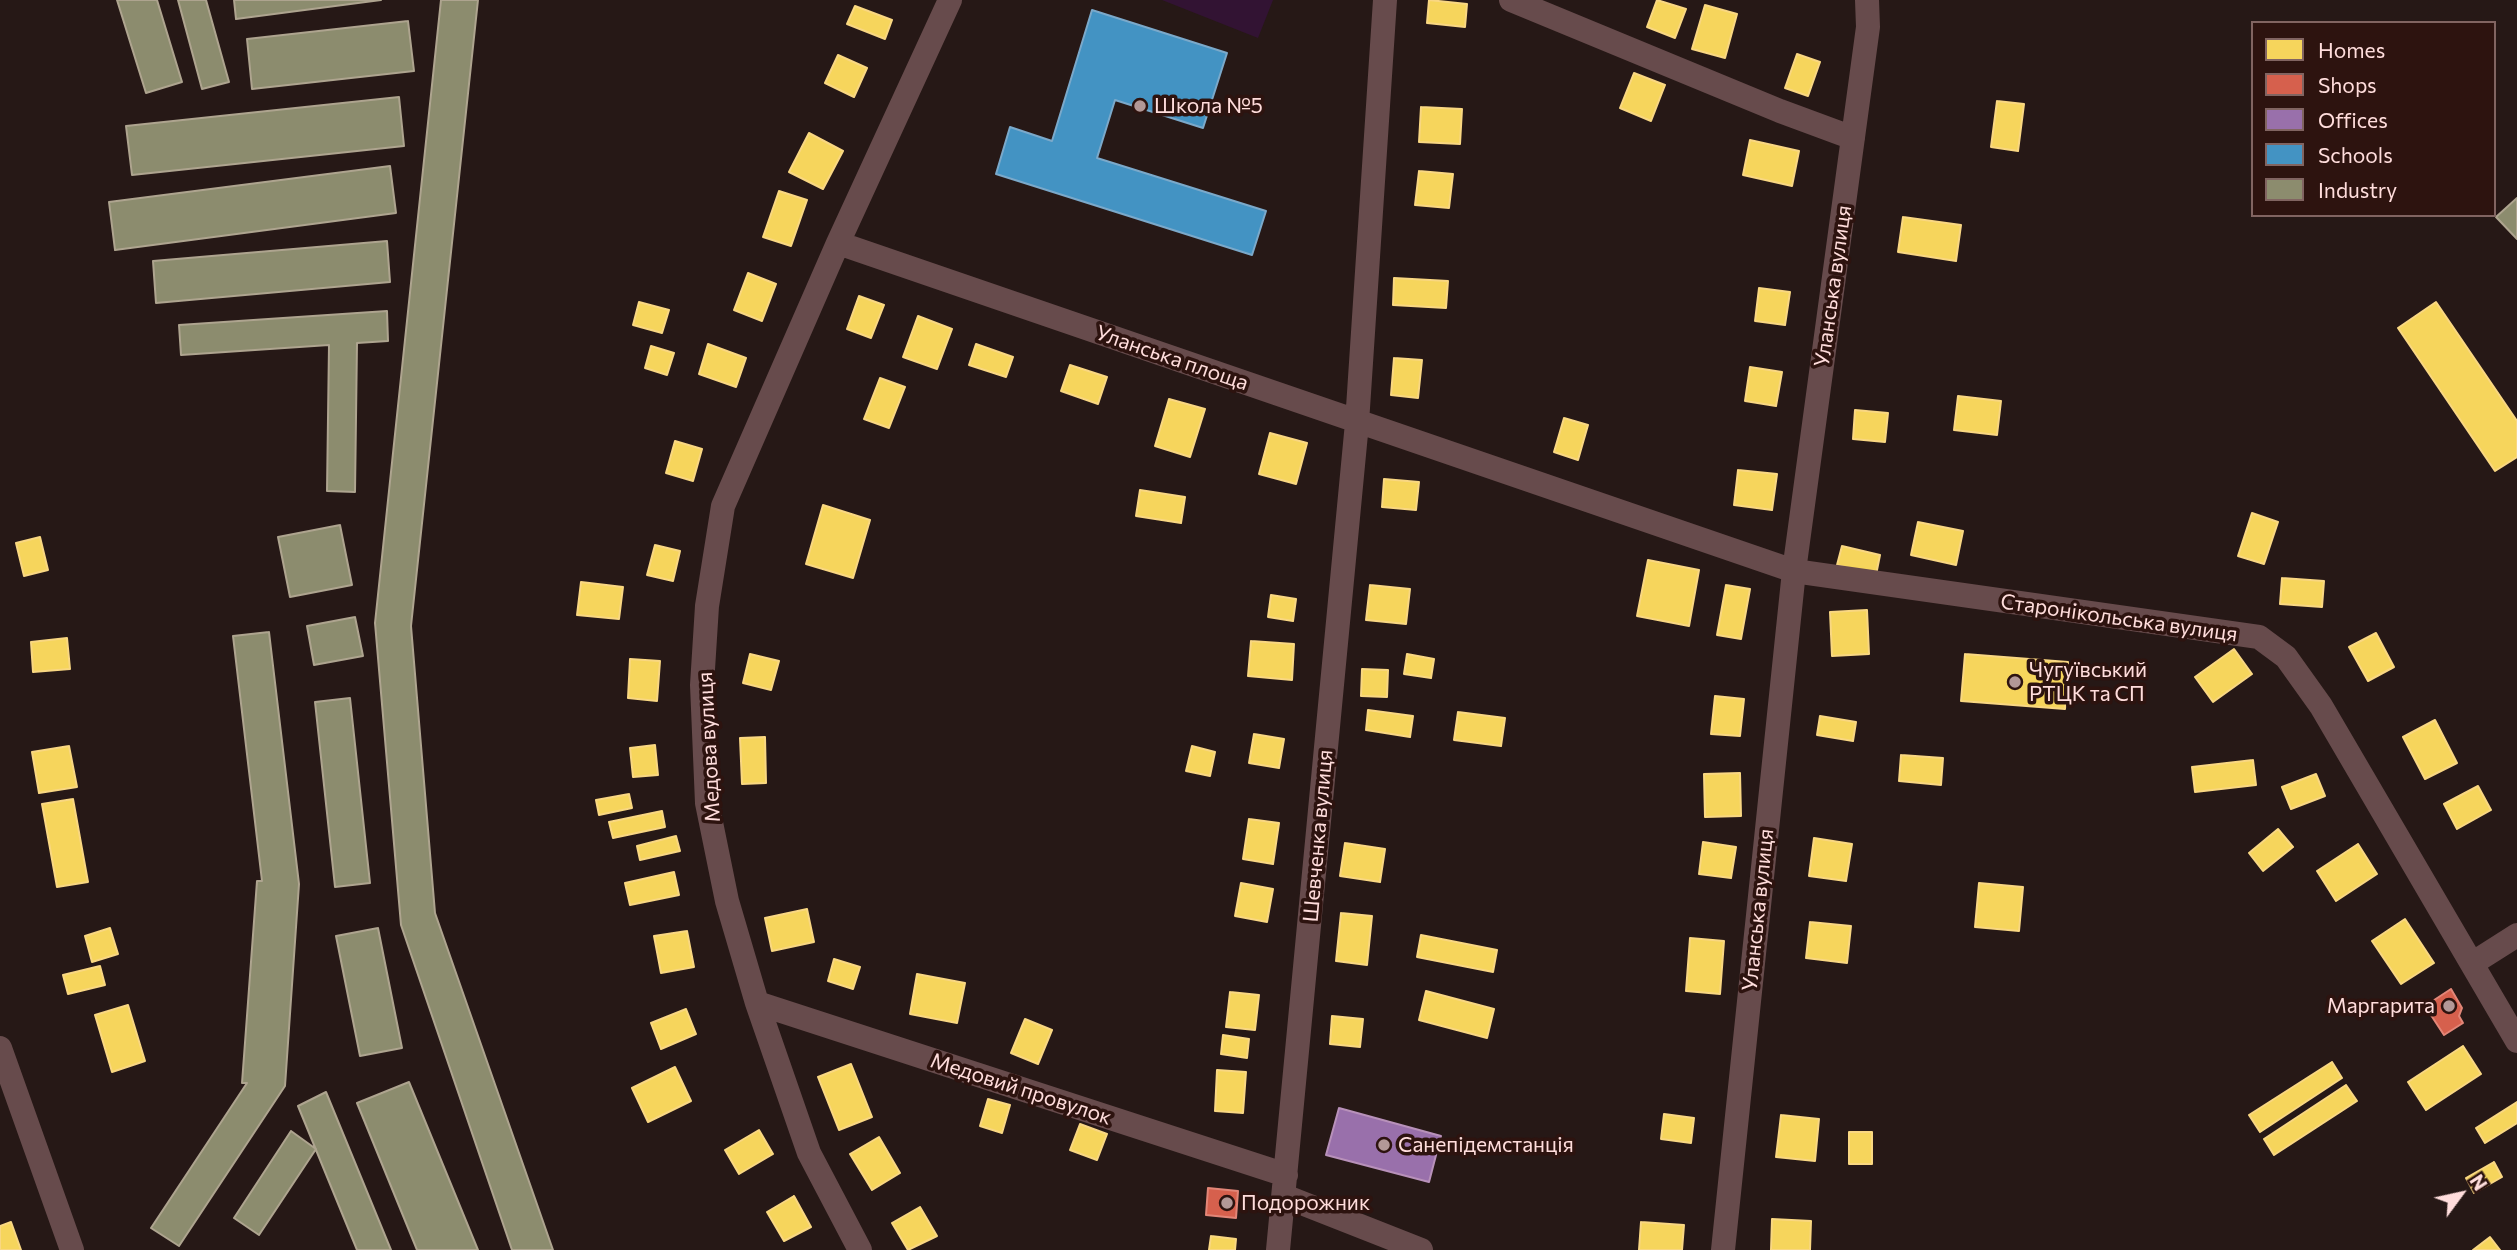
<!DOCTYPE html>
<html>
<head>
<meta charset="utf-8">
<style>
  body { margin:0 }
  #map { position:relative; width:2517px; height:1250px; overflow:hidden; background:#261816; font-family:Commissioner,sans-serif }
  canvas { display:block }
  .legend { position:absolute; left:2251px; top:21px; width:245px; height:196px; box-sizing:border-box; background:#2d130f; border:2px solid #816461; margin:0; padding:9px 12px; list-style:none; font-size:21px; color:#ffdddc }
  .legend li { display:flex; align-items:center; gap:14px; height:35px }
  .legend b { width:35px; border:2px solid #816461 }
  .north { position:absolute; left:2426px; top:1159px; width:70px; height:70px; -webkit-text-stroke:5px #2d130f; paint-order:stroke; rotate:57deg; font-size:19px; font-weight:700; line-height:28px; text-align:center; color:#ffdddc }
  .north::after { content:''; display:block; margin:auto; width:24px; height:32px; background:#ffdddc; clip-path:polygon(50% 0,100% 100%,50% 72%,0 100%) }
</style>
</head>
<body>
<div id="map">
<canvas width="2517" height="1250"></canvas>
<ul class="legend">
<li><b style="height:19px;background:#f6d55c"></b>Homes</li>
<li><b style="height:19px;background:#d6604d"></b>Shops</li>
<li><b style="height:19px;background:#9970ab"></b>Offices</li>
<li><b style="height:19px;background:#4393c3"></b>Schools</li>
<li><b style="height:19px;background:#8c8c6e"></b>Industry</li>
</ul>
<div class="north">N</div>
</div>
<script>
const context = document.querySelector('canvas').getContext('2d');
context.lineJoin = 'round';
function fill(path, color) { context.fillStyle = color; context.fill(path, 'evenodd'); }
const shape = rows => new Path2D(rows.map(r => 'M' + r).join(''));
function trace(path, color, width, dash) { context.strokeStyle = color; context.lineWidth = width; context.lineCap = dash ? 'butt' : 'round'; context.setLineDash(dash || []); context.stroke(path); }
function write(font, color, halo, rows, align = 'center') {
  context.font = font + ' Commissioner,sans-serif'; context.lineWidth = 7; context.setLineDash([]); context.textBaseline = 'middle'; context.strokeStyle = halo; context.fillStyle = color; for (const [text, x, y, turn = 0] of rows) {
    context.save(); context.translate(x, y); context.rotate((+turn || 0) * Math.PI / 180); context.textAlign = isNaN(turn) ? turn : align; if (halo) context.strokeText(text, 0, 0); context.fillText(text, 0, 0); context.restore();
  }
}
fill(shape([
  [1162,0,1273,0,1258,38]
]), '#321333');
const homes = shape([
  [1429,0,1467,4,1465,27,1427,23,1429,0],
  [1657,0,1686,9,1675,38,1647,27,1657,0],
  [1705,5,1737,14,1725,58,1692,49,1705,5],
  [855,6,892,20,885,39,847,24,855,6],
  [1797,54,1820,62,1808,96,1785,88,1797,54],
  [838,55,867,68,854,97,825,83,838,55],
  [1634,73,1665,85,1651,121,1620,108,1634,73],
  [1997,101,2024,104,2018,151,1991,147,1997,101],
  [1421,107,1462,109,1460,144,1419,142,1421,107],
  [809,133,843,151,823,189,789,172,809,133],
  [1750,140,1799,151,1792,186,1743,175,1750,140],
  [1419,171,1453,174,1449,208,1415,205,1419,171],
  [779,191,807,200,791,246,763,237,779,191],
  [1903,217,1961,225,1956,261,1898,252,1903,217],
  [748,273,776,284,762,321,734,310,748,273],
  [1394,278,1448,281,1446,308,1393,305,1394,278],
  [1759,288,1790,292,1785,325,1755,321,1759,288],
  [859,296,884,305,871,338,847,329,859,296],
  [639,302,669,310,662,333,633,325,639,302],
  [2436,302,2517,421,2517,457,2495,471,2398,328,2436,302],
  [918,316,952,329,937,369,903,357,918,316],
  [708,344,746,358,736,387,699,374,708,344],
  [976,344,1013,357,1006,377,969,365,976,344],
  [651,346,674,353,667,375,645,368,651,346],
  [1394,358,1422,360,1418,398,1391,395,1394,358],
  [1070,365,1107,377,1098,404,1061,391,1070,365],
  [1750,367,1782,372,1776,406,1745,401,1750,367],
  [880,378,905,387,889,428,864,419,880,378],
  [1958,396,2001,401,1997,435,1954,430,1958,396],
  [1169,399,1205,409,1190,457,1155,446,1169,399],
  [1855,410,1888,413,1885,442,1853,439,1855,410],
  [1564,418,1588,425,1578,460,1554,452,1564,418],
  [1270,433,1307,443,1296,484,1259,474,1270,433],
  [675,441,702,449,693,481,666,473,675,441],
  [1738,470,1777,474,1772,510,1734,505,1738,470],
  [1384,479,1419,482,1416,510,1382,507,1384,479],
  [1140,490,1185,497,1181,523,1136,516,1140,490],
  [823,505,870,520,853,578,806,564,823,505],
  [2252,513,2278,522,2264,564,2238,556,2252,513],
  [1918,522,1963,531,1956,565,1911,555,1918,522],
  [40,537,48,570,24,576,16,543,40,537],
  [655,545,680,551,673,581,647,575,655,545],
  [1842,546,1880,555,1876,575,1837,565,1842,546],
  [1648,560,1699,570,1689,626,1637,616,1648,560],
  [2282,578,2324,581,2322,607,2280,604,2282,578],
  [581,582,623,587,619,619,577,615,581,582],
  [1370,585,1410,589,1406,624,1366,620,1370,585],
  [1726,585,1750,589,1741,639,1717,635,1726,585],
  [1271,595,1296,599,1293,621,1268,617,1271,595],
  [1867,610,1869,654,1832,656,1830,612,1867,610],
  [2376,633,2394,667,2368,681,2349,647,2376,633],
  [67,638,70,669,33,672,31,642,67,638],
  [1251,641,1294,644,1292,680,1248,676,1251,641],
  [2234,649,2252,674,2213,702,2195,677,2234,649],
  [750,654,779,661,771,690,743,683,750,654],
  [1407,654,1434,659,1431,678,1404,674,1407,654],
  [1965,654,2068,662,2065,709,1961,701,1965,654],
  [630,659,660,661,657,701,628,698,630,659],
  [1362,669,1388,670,1387,697,1361,696,1362,669],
  [1715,696,1744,699,1740,736,1711,734,1715,696],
  [1368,710,1413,716,1410,737,1366,730,1368,710],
  [1458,712,1505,718,1501,746,1454,740,1458,712],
  [1820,716,1856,722,1853,741,1817,735,1820,716],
  [2435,720,2457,763,2425,779,2403,737,2435,720],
  [1254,734,1284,739,1279,768,1249,763,1254,734],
  [765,737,766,783,742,784,740,738,765,737],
  [655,745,658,775,633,777,630,748,655,745],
  [69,746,77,787,39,793,32,752,69,746],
  [1192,746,1215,752,1210,776,1186,771,1192,746],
  [1901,755,1943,758,1941,785,1899,781,1901,755],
  [2253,760,2256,785,2195,792,2192,767,2253,760],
  [1740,773,1741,816,1705,817,1704,774,1740,773],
  [2316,774,2325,796,2291,809,2282,787,2316,774],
  [2478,786,2491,810,2457,829,2444,804,2478,786],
  [629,794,632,808,599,815,596,800,629,794],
  [73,799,88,882,57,887,42,804,73,799],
  [662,811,665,827,613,838,609,822,662,811],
  [1249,819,1279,823,1273,864,1243,859,1249,819],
  [2278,829,2293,847,2263,871,2249,853,2278,829],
  [676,836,680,851,640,860,637,846,676,836],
  [1814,838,1852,844,1846,881,1809,876,1814,838],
  [1703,842,1736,847,1731,878,1699,874,1703,842],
  [1345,843,1385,849,1380,882,1340,876,1345,843],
  [2358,844,2377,874,2336,901,2317,871,2358,844],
  [674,872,679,895,630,905,625,883,674,872],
  [1241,883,1273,889,1267,922,1235,916,1241,883],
  [1979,883,2023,887,2019,931,1975,927,1979,883],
  [807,909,814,942,772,951,765,918,807,909],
  [1341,913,1372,916,1367,965,1336,961,1341,913],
  [2405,919,2434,963,2401,984,2372,941,2405,919],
  [1810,922,1851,926,1847,963,1806,958,1810,922],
  [110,928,118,954,92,962,85,936,110,928],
  [687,931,694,967,661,973,654,936,687,931],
  [1421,935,1497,950,1493,972,1417,957,1421,935],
  [1690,938,1724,941,1720,994,1686,991,1690,938],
  [834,959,860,967,853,989,828,981,834,959],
  [100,966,105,985,68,994,63,975,100,966],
  [917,974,965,983,957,1023,910,1014,917,974],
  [1426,991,1494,1009,1487,1038,1419,1020,1426,991],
  [1230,992,1259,995,1255,1030,1226,1027,1230,992],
  [128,1005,145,1061,112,1072,95,1015,128,1005],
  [686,1009,696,1034,661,1049,651,1023,686,1009],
  [1332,1016,1363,1019,1360,1047,1330,1044,1332,1016],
  [1025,1019,1052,1030,1038,1064,1011,1053,1025,1019],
  [1223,1035,1249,1039,1247,1058,1221,1054,1223,1035],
  [2463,1046,2481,1074,2426,1110,2408,1082,2463,1046],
  [2332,1062,2342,1078,2260,1132,2249,1115,2332,1062],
  [851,1064,872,1117,839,1130,818,1077,851,1064],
  [675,1067,691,1101,648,1122,632,1088,675,1067],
  [1217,1070,1246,1072,1243,1113,1215,1111,1217,1070],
  [2346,1085,2357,1101,2274,1155,2264,1139,2346,1085],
  [988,1099,1010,1105,1002,1133,980,1126,988,1099],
  [2517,1102,2517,1123,2485,1143,2476,1128,2517,1102],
  [1664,1114,1694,1118,1691,1143,1661,1139,1664,1114],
  [1781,1115,1819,1119,1815,1161,1776,1157,1781,1115],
  [1080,1124,1107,1134,1097,1160,1070,1150,1080,1124],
  [759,1130,773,1154,739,1174,725,1150,759,1130],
  [1849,1132,1872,1132,1872,1164,1849,1164,1849,1132],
  [879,1137,900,1173,872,1190,850,1154,879,1137],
  [2494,1162,2502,1177,2474,1193,2466,1178,2494,1162],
  [794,1196,811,1227,784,1241,767,1212,794,1196],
  [920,1207,937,1236,908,1250,892,1223,920,1207],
  [1772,1219,1811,1221,1810,1250,1771,1250,1772,1219],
  [11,1222,21,1250,0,1250,0,1226,11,1222],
  [1641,1222,1684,1225,1682,1250,1639,1250,1641,1222],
  [1211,1236,1236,1239,1235,1250,1209,1250,1211,1236],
  [2490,1237,2500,1250,2473,1250,2490,1237]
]);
fill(homes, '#f6d55c');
trace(homes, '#f9d782', 2);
const shops = shape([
  [2451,989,2462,1008,2459,1016,2463,1023,2444,1035,2425,1006,2451,989],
  [1208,1188,1238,1191,1236,1218,1206,1215,1208,1188]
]);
fill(shops, '#d6604d');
trace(shops, '#e28678', 2);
const offices = shape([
  [1339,1108,1441,1136,1429,1182,1326,1155,1339,1108]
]);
fill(offices, '#9970ab');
trace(offices, '#b891ba', 2);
const schools = shape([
  [1092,10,1227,53,1203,128,1115,100,1097,158,1266,211,1252,255,996,174,1010,127,1052,141,1092,10]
]);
fill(schools, '#4393c3');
trace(schools, '#7ba9ca', 2);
const industry = shape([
  [117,0,157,0,182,82,146,93,117,0],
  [178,0,206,0,229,82,202,89,178,0],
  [234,0,381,0,236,19,234,0],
  [441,0,478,0,411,626,435,913,553,1250,512,1250,401,925,375,623,441,0],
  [408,21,414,71,252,89,247,39,408,21],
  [399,97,404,146,132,175,126,126,399,97],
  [390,166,396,213,115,250,109,202,390,166],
  [2517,198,2517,239,2496,217,2517,198],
  [387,241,390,282,156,303,153,261,387,241],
  [387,311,388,341,357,343,355,492,327,491,329,345,181,355,179,325,387,311],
  [340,525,352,585,290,597,278,537,340,525],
  [355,617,363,656,314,665,307,626,355,617],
  [269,632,299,884,285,1086,179,1246,151,1228,247,1083,242,1083,257,881,262,881,233,636,269,632],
  [350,698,370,883,335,887,315,702,350,698],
  [378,928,402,1048,360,1056,336,936,378,928],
  [409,1082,478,1250,417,1250,357,1103,409,1082],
  [326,1092,391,1250,357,1250,298,1106,326,1092],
  [291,1131,316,1149,259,1235,234,1218,291,1131]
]);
fill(industry, '#8c8c6e');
trace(industry, '#aea48f', 2);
trace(shape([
  [1511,0,1780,111,1853,138],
  [838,243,1794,571,2259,637,2286,657,2321,706,2517,1041],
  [2473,963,2517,935],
  [757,1003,1286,1175],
  [0,1048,72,1250],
  [1284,1196,1421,1250],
  [860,1250,809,1153,757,1003,727,901,707,803,702,685,707,606,723,506,838,243,950,0],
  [1278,1250,1357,423,1385,0],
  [1723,1250,1794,571,1868,27,1867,0]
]), '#674b4c', 24);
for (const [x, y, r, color] of [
  [1140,106,7,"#b39897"],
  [2015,682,7,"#b39897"],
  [2449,1006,7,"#b39897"],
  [1384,1145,7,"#b39897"],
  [1227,1203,7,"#b39897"]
]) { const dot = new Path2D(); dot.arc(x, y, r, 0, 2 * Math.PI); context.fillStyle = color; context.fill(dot); trace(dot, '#2d130f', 2.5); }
write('21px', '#ffdddc', '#2d130f', [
  ["Школа №5",1154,106],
  ["Чугуївський",2029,670],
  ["РТЦК та СП",2029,694],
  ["Маргарита",2435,1006,"right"],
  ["Санепідемстанція",1398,1145],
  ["Подорожник",1241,1203]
], 'left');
write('21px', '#ffdddc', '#2d130f', [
  ["Уланська вулиця",1833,286,-82],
  ["Уланська площа",1172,358,19],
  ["Старонікольська вулиця",2119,618,8],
  ["Медова вулиця",709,747,-93],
  ["Шевченка вулиця",1318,836,-85],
  ["Уланська вулиця",1758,910,-84],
  ["Медовий провулок",1021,1089,18]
]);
</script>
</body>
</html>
